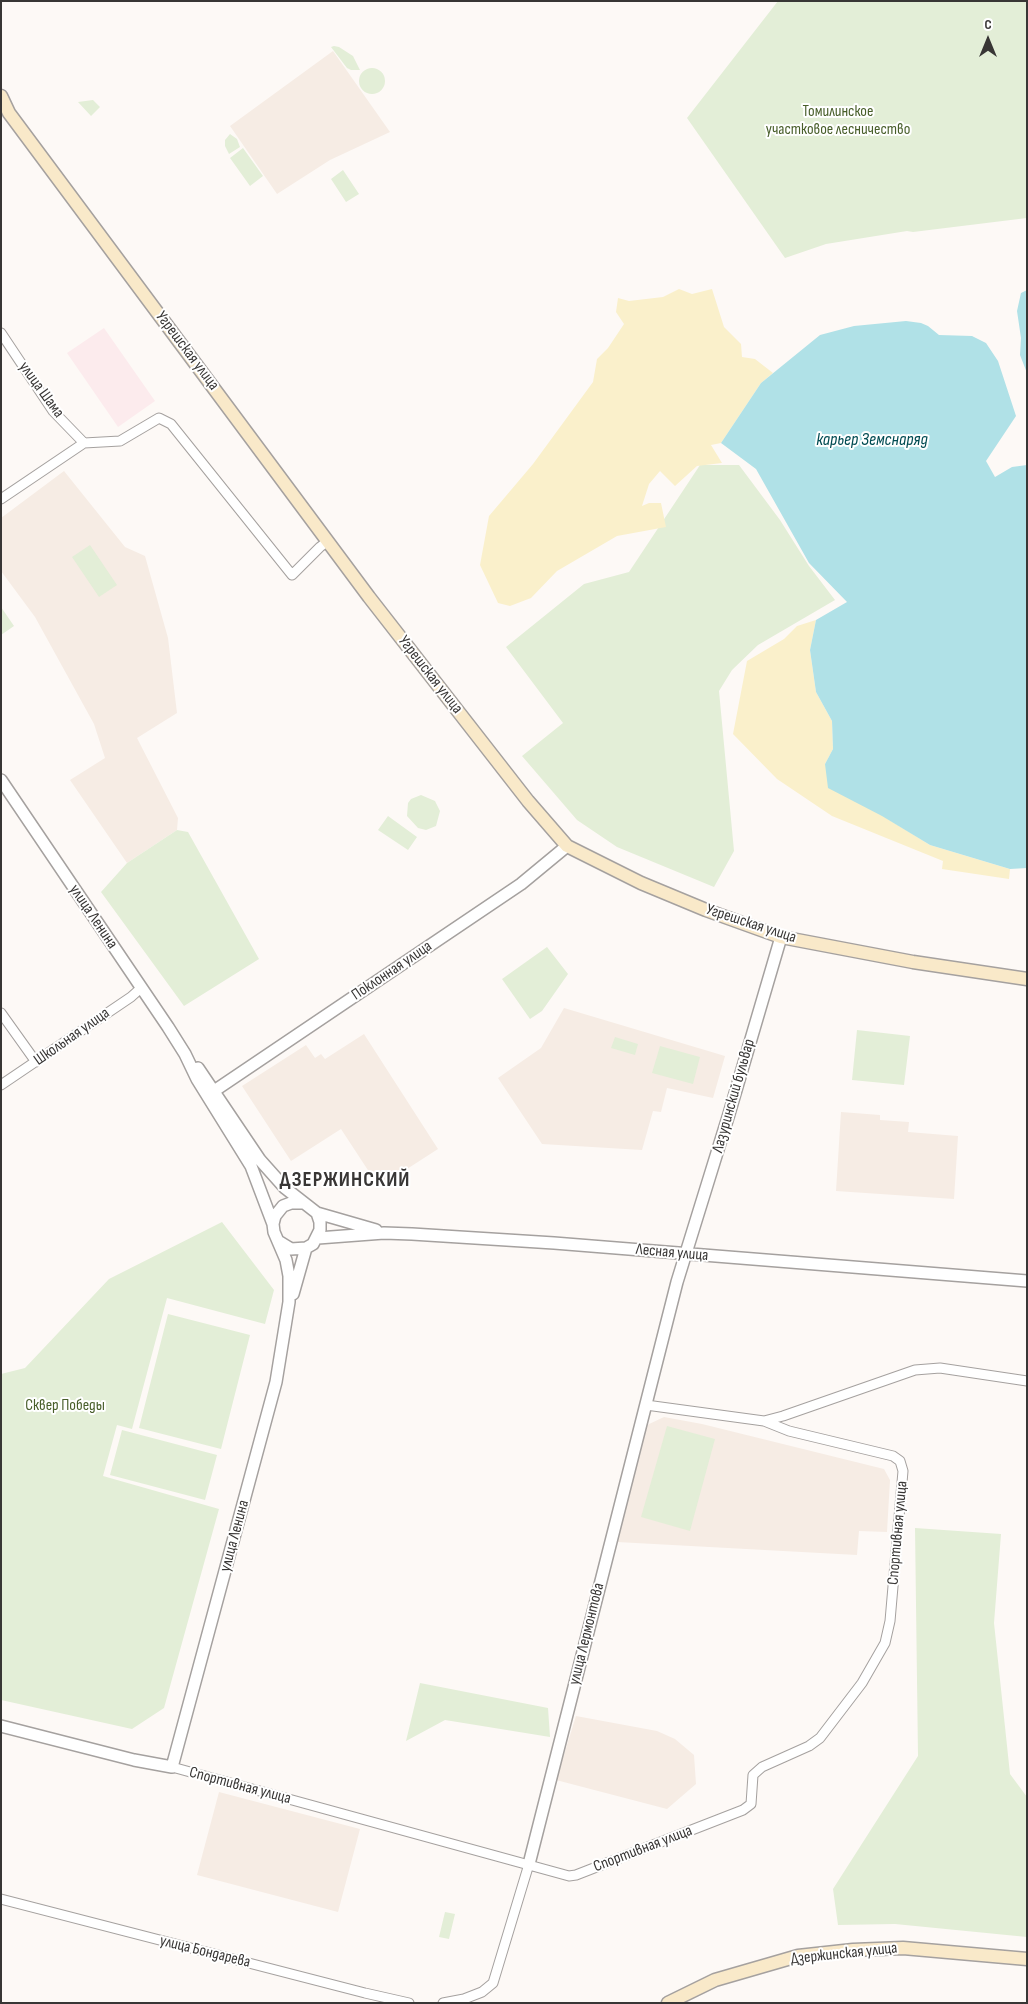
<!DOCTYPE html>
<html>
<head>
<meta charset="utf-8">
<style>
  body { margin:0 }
  #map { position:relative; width:1028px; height:2004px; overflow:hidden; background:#fdf9f6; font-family:"Sofia Sans Condensed",sans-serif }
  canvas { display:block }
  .frame { position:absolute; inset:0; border:2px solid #383635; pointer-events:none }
  .north { position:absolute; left:963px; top:15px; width:50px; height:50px; -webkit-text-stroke:4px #fff; paint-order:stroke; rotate:0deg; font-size:14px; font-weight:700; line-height:20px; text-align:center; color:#383635 }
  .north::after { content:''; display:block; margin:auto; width:18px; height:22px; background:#383635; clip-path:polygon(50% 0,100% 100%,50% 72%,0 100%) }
</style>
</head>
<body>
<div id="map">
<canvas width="1028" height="2004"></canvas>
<div class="frame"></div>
<div class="north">С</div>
</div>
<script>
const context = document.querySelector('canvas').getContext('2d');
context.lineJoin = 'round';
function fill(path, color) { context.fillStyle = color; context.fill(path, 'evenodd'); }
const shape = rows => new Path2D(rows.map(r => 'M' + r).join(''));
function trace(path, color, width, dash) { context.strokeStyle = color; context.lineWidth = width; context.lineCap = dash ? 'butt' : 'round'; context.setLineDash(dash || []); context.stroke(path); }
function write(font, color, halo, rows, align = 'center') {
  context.font = font + ' "Sofia Sans Condensed",sans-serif'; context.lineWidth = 4; context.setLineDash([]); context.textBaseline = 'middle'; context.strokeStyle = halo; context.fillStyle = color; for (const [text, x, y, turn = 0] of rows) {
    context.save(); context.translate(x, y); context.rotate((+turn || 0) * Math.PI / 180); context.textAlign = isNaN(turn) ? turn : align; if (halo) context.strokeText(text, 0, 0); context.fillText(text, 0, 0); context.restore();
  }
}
fill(shape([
  [333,51,390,132,330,160,277,194,230,126],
  [64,471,125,547,145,556,168,638,177,713,137,738,178,818,177,830,127,863,70,780,105,758,94,724,35,617,1,571,1,518],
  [564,1008,725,1056,713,1098,667,1088,661,1112,653,1111,642,1150,542,1144,498,1078,541,1048],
  [364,1034,438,1149,379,1187,341,1129,291,1161,242,1086,306,1045,315,1058,321,1054,325,1059],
  [841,1112,880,1115,880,1120,909,1122,908,1132,958,1136,954,1199,836,1191],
  [664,1417,702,1424,884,1469,890,1480,887,1532,859,1531,857,1555,617,1542,647,1425],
  [576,1716,657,1731,675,1739,694,1755,696,1784,667,1809,556,1780],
  [219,1792,360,1829,338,1912,197,1875]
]), '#f6ece4');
fill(shape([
  [104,328,155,401,118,427,67,353]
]), '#fcebed');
fill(shape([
  [778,1,1027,1,1027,218,913,232,907,231,826,244,785,258,687,118],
  [334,46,339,47,353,56,360,70,351,70,347,68,331,47],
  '359 81a13 13 0 1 1 26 0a13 13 0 1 1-26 0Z',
  [93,100,100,107,91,116,78,102],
  [230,134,237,139,240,147,229,154,225,146,225,140],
  [243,148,263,176,250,186,230,158],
  [343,170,359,194,346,202,331,179],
  [700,465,739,465,780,520,809,566,835,600,758,645,732,670,719,691,734,851,714,887,617,847,577,820,522,756,563,723,506,647,584,584,629,572],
  [90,545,117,585,99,597,72,557],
  [1,607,14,626,1,635],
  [421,795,435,801,440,811,436,826,426,830,418,828,407,816,408,803,411,799],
  [388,816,417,837,408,850,378,830],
  [177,830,188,832,259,959,184,1006,101,892,127,863],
  [547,947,568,974,542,1011,530,1019,502,979],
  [857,1030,910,1036,904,1085,852,1080],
  [615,1037,638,1044,635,1055,611,1048],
  [660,1046,700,1057,693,1084,652,1073],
  [222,1222,274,1290,265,1324,167,1298,132,1429,117,1425,103,1476,219,1509,164,1708,132,1729,1,1700,1,1374,25,1368,109,1279],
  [168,1314,250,1335,221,1449,139,1428],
  [667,1426,715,1439,690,1531,641,1517],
  [122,1430,217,1455,205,1500,110,1475],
  [915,1528,1001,1534,994,1623,1010,1774,1027,1797,1027,1937,895,1924,838,1925,833,1889,918,1756],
  [420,1683,548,1708,550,1737,445,1720,406,1741],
  [445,1912,455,1914,449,1939,439,1937]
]), '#e3eed7');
fill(shape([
  [679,289,692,294,712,289,724,327,741,344,742,357,755,359,773,373,761,383,721,443,711,445,722,463,697,466,675,486,660,471,649,484,642,506,649,503,661,503,666,527,617,536,557,571,531,598,510,606,498,603,480,565,489,516,533,464,593,382,597,359,608,348,624,324,616,312,618,298,629,301,663,297],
  [816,620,810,650,816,692,832,721,833,749,825,764,883,816,930,845,1010,869,1009,879,942,869,943,861,832,816,777,779,733,734,747,661,784,639,797,626]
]), '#faf0cb');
fill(shape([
  [1027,290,1027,373,1020,355,1021,338,1017,311,1021,293],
  [906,321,921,323,928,326,939,335,972,336,986,343,998,361,1016,416,986,461,995,477,1012,467,1027,465,1027,868,1010,869,930,845,882,816,828,788,825,764,833,749,832,721,816,692,810,650,816,620,847,602,809,563,756,469,721,443,761,383,820,335,854,326]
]), '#b0e1e7');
const minor = shape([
  [1,333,53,411,84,443],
  [1,499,84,443,120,441,159,418,171,424,292,575,320,547,328,541],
  [1,1013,36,1062],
  [1,1085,131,997,141,988],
  [646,1405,764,1421,783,1416,915,1370,940,1368,1027,1381],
  [172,1767,569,1876,576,1875,743,1810,751,1804,753,1775,762,1767,809,1746,820,1738,862,1683,885,1643,890,1621,903,1471,900,1461,893,1456,789,1431,764,1421],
  [1,1899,365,1993,409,2003],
  [443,2003,464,1999,482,1992,493,1983,529,1864]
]);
const tertiary = shape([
  [1,780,168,1027,185,1054,197,1079,251,1166,273,1224,274,1232,286,1260,289,1276,289,1302,276,1382,172,1767,134,1760,1,1726],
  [198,1068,260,1160,285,1188,317,1213,320,1222,320,1230,313,1244,306,1248,291,1249,278,1241],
  [214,1091,521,884,567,846],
  [317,1213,376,1230],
  [273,1224,275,1216,283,1206,291,1203,301,1203],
  [318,1238,384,1233,412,1234,554,1243,1027,1281],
  [293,1294,306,1248],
  [529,1864,677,1282,729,1114,781,937]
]);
const secondary = shape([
  [1,96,9,113,369,597,528,801,567,846,641,883,706,910,781,937,913,962,1027,979],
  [668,2003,715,1980,798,1956,853,1950,903,1948,1027,1959]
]);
trace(minor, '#a5a19f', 11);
trace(tertiary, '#a5a19f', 14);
trace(secondary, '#a5a19f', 15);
trace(minor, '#fff', 9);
trace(tertiary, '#fff', 11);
trace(secondary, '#f9e9c9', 12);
write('16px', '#485e2a', '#fff', [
  ["Томилинское",838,112],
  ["участковое лесничество",838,130],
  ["Сквер Победы",65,1406]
]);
write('16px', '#383635', '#fff', [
  ["Угрешская улица",187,351,53],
  ["улица Шама",41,390,54],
  ["Угрешская улица",430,675,52],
  ["улица Ленина",93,917,56],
  ["Угрешская улица",751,924,18],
  ["Поклонная улица",392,971,-34],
  ["Школьная улица",72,1037,-35],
  ["Лазуринский бульвар",734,1096,-74],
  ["Лесная улица",672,1253,5],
  ["Спортивная улица",898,1533,-85],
  ["улица Ленина",235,1536,-75],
  ["улица Лермонтова",587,1634,-76],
  ["Спортивная улица",240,1786,15],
  ["Спортивная улица",643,1849,-21],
  ["улица Бондарева",205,1952,14],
  ["Дзержинская улица",844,1954,-6]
]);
write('italic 18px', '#004b52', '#fff', [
  ["карьер Земснаряд",872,440]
]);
context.letterSpacing = '1px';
write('bold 21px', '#383635', '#fff', [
  ["ДЗЕРЖИНСКИЙ",345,1181]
]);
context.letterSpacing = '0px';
</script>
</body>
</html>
